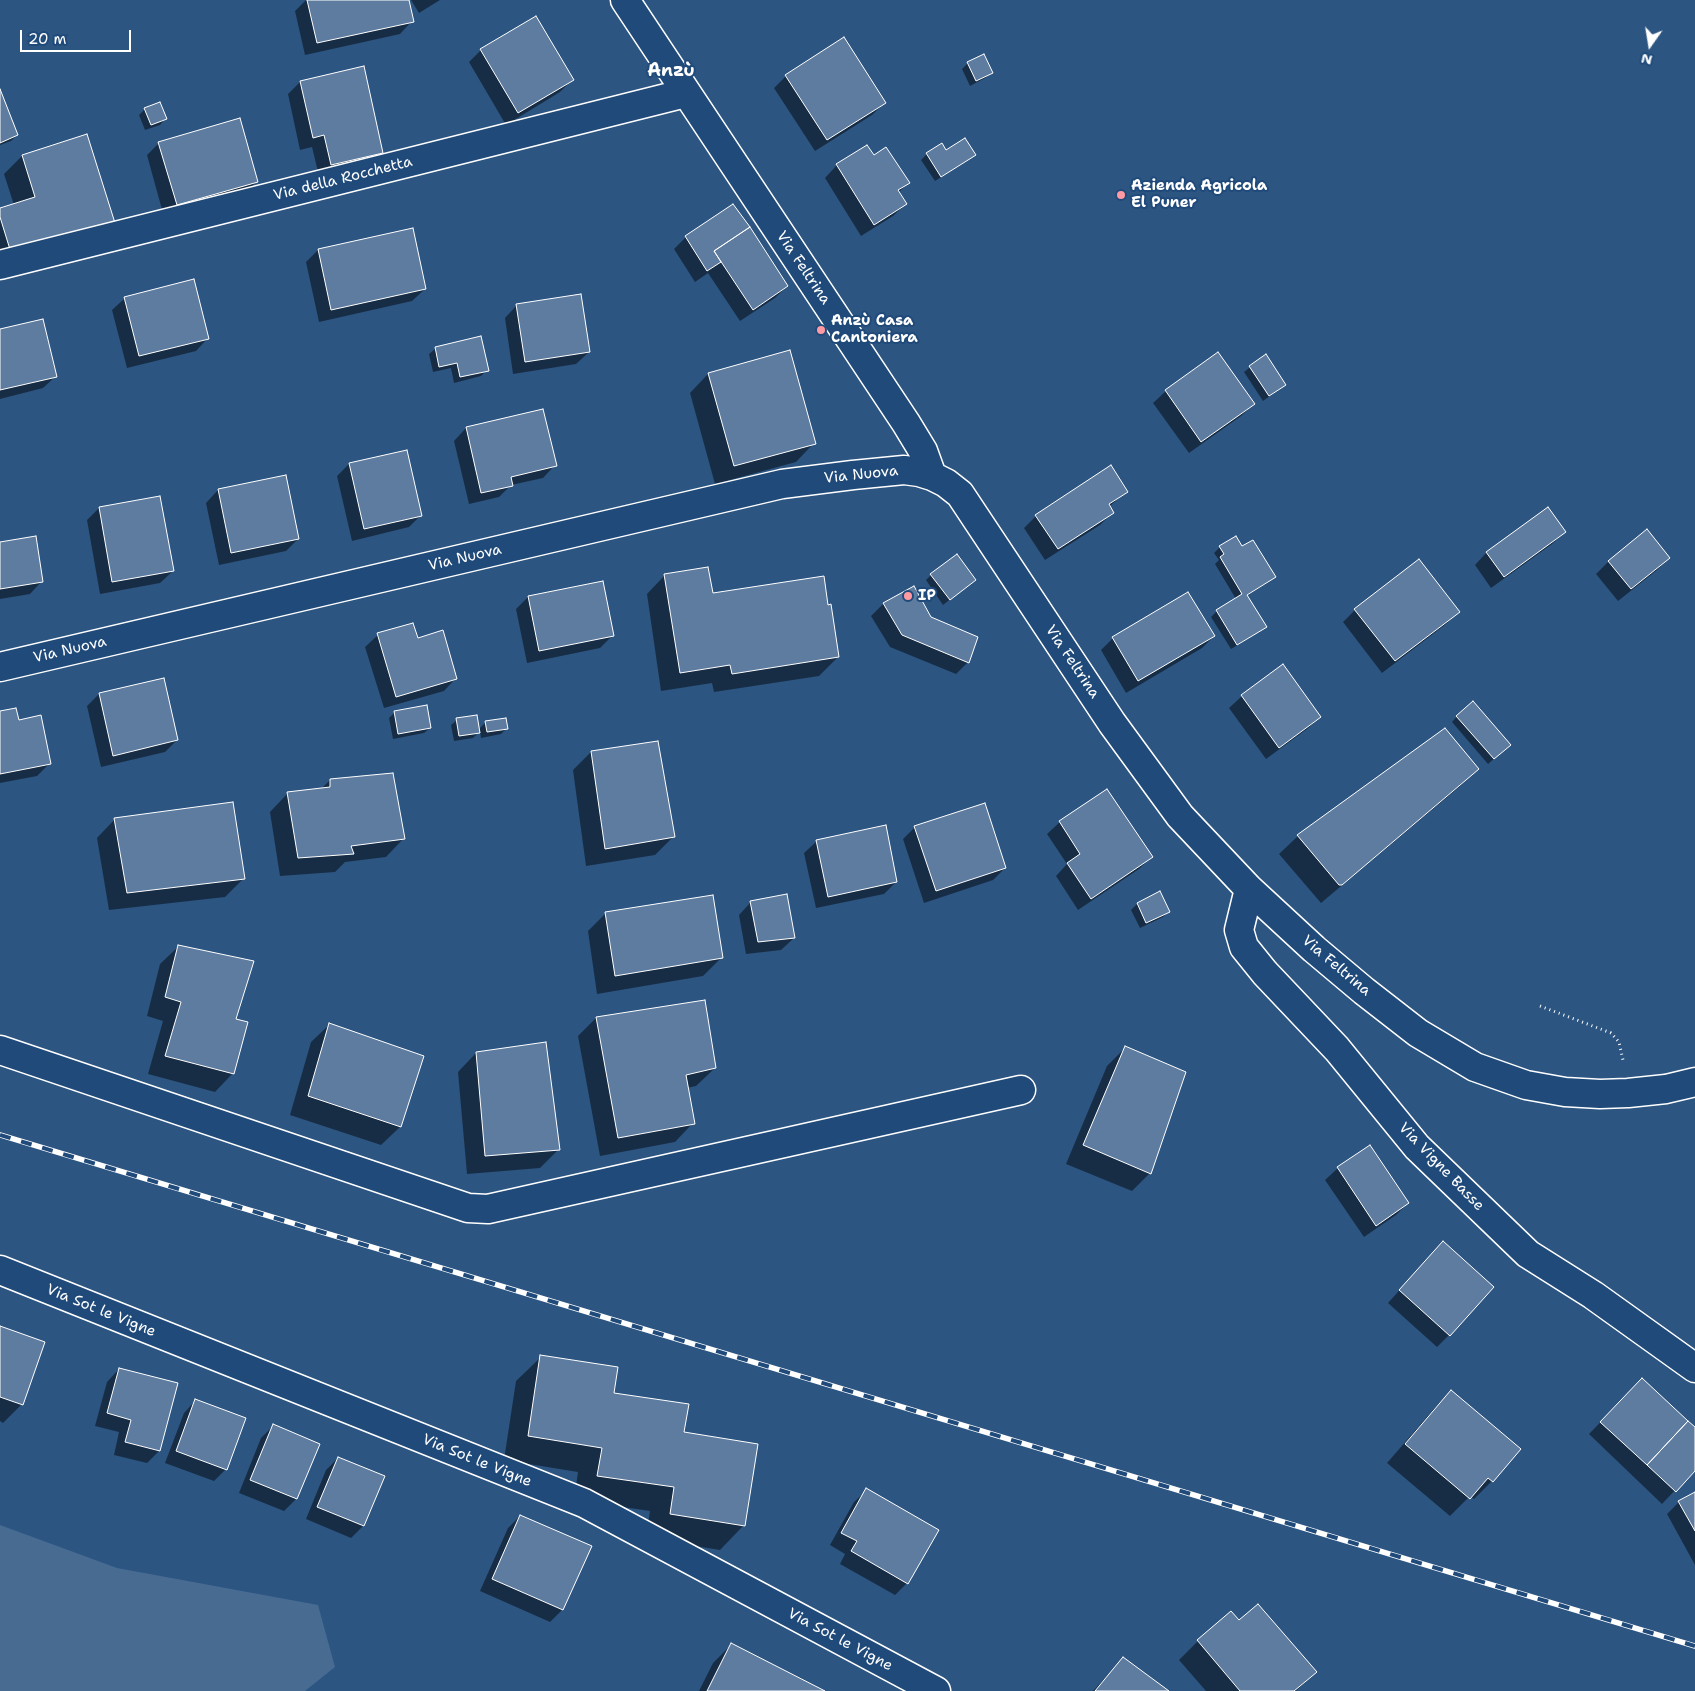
<!DOCTYPE html>
<html>
<head>
<meta charset="utf-8">
<style>
  body { margin:0 }
  #map { position:relative; width:1695px; height:1691px; overflow:hidden; background:#2c5582; font-family:"Shantell Sans",sans-serif }
  canvas { display:block }
  .north { position:absolute; left:1625px; top:20px; width:50px; height:50px; -webkit-text-stroke:4px #1f4a7a; paint-order:stroke; rotate:193deg; font-size:14px; font-weight:700; line-height:20px; text-align:center; color:#fff }
  .north::after { content:''; display:block; margin:auto; width:18px; height:22px; background:#fff; clip-path:polygon(50% 0,100% 100%,50% 72%,0 100%) }
  .scale { position:absolute; left:20px; top:30px; width:111px; height:22px; box-sizing:border-box; border:2px solid #fff; border-top:0; padding-left:6px; font-size:15px; line-height:18px; white-space:nowrap; color:#fff; -webkit-text-stroke:4px #1f4a7a; paint-order:stroke }
</style>
</head>
<body>
<div id="map">
<canvas width="1695" height="1691"></canvas>
<div class="north">N</div>
<div class="scale">20 m</div>
</div>
<script>
const context = document.querySelector('canvas').getContext('2d');
context.lineJoin = 'round';
function fill(path, color) { context.fillStyle = color; context.fill(path, 'evenodd'); }
const shape = rows => new Path2D(rows.map(r => 'M' + r).join(''));
function trace(path, color, width, dash) { context.strokeStyle = color; context.lineWidth = width; context.lineCap = dash ? 'butt' : 'round'; context.setLineDash(dash || []); context.stroke(path); }
function write(font, color, halo, rows, align = 'center') {
  context.font = font + ' "Shantell Sans",sans-serif'; context.lineWidth = 4; context.setLineDash([]); context.textBaseline = 'middle'; context.strokeStyle = halo; context.fillStyle = color; for (const [text, x, y, turn = 0] of rows) {
    context.save(); context.translate(x, y); context.rotate((+turn || 0) * Math.PI / 180); context.textAlign = isNaN(turn) ? turn : align; if (halo) context.strokeText(text, 0, 0); context.fillText(text, 0, 0); context.restore();
  }
}
fill(shape([
  [0,1525,117,1568,318,1605,335,1667,305,1691,0,1691]
]), '#486b92');
fill(shape([
  [306,0,408,0,412,21,400,34,305,55,295,11],
  [411,0,440,0,419,13],
  [481,50,572,80,560,92,506,125,469,62],
  [968,63,991,73,985,78,970,86,962,69],
  [786,76,884,103,872,115,815,151,774,88],
  [300,82,382,153,369,165,319,176,312,147,300,150,288,94],
  [0,93,17,135,11,141,0,145],
  [145,109,165,119,160,125,145,130,139,115],
  [86,136,0,271,0,210,14,205,4,174,22,156],
  [159,143,257,181,245,194,164,217,147,155],
  [867,147,874,157,908,183,898,193,905,204,893,216,861,236,825,178,837,165],
  [946,152,974,155,968,160,935,181,921,160,927,154],
  [686,237,787,286,775,298,740,321,708,273,695,282,674,249],
  [318,250,425,289,412,301,319,322,306,262],
  [125,298,208,338,196,351,127,368,112,310],
  [517,305,589,352,576,364,513,374,505,318],
  [0,330,56,376,43,388,0,399],
  [480,338,487,370,481,376,454,383,451,368,433,372,429,354,435,349],
  [1265,356,1285,385,1263,401,1244,372],
  [708,374,814,443,796,462,715,484,690,393],
  [1166,391,1254,404,1241,416,1189,453,1153,403],
  [466,428,555,465,543,478,511,485,499,497,469,504,454,441],
  [349,464,421,515,409,527,352,541,337,476],
  [218,490,298,539,286,551,219,565,206,503],
  [1126,491,1109,507,1113,512,1100,525,1045,560,1024,528,1036,516],
  [99,508,173,571,160,583,100,594,87,520],
  [1647,531,1669,558,1657,570,1618,601,1596,574,1608,562],
  [1565,532,1552,544,1491,588,1475,565,1487,552],
  [1236,537,1242,548,1274,576,1269,582,1246,596,1265,626,1259,632,1231,649,1211,617,1217,611,1236,599,1215,564,1219,560,1214,553,1220,547],
  [0,544,42,581,30,594,0,599],
  [665,575,712,594,838,657,819,676,714,692,712,683,661,691,647,594],
  [931,575,974,580,943,605,926,580],
  [913,587,930,618,968,662,956,674,890,647,871,616,883,604],
  [528,597,612,636,600,648,527,663,516,609],
  [1355,610,1458,612,1446,624,1382,673,1343,622],
  [378,635,417,639,456,678,444,691,384,708,365,647],
  [1214,636,1202,648,1126,693,1101,650,1113,638],
  [1283,666,1320,717,1307,729,1266,759,1229,708,1242,696],
  [163,679,177,740,165,752,101,767,87,706,99,694],
  [0,712,18,721,49,764,37,776,0,783],
  [395,712,430,728,424,733,393,739,389,718],
  [1457,716,1504,750,1488,764,1452,722],
  [457,720,478,730,486,722,506,729,501,734,481,738,480,731,473,738,454,741,451,725],
  [1444,730,1477,769,1459,787,1321,903,1279,854,1298,836],
  [591,752,674,836,655,855,586,866,573,770],
  [330,780,404,838,386,857,345,862,335,872,280,876,270,812,288,793,321,789],
  [1107,791,1151,857,1139,869,1078,910,1056,876,1067,864,1047,834,1060,822],
  [115,819,243,879,225,897,109,910,97,838],
  [915,827,1005,868,993,880,924,903,903,839],
  [817,841,896,882,884,894,816,908,804,853],
  [1159,893,1168,912,1163,917,1140,928,1131,910,1137,904],
  [751,902,794,938,781,950,746,954,739,915],
  [606,913,721,958,703,976,597,994,588,931],
  [179,946,233,1073,215,1092,148,1074,163,1021,147,1016,160,964],
  [596,1018,715,1068,696,1086,687,1088,693,1123,675,1142,600,1156,578,1036],
  [330,1024,423,1057,400,1127,381,1145,290,1115,311,1042],
  [1125,1048,1150,1173,1132,1191,1066,1164,1107,1066],
  [476,1053,559,1149,540,1168,467,1174,458,1072],
  [1369,1146,1408,1203,1396,1215,1364,1237,1325,1180,1338,1168],
  [1431,1255,1449,1335,1437,1347,1388,1303],
  [0,1328,22,1404,3,1423,0,1421],
  [541,1357,612,1394,683,1434,744,1525,720,1550,646,1538,650,1511,574,1500,578,1472,504,1460,516,1381],
  [119,1369,159,1451,147,1463,114,1455,119,1432,95,1426,107,1382],
  [1451,1391,1492,1481,1474,1499,1470,1496,1450,1516,1387,1463,1433,1410],
  [1630,1392,1695,1429,1695,1469,1662,1504,1589,1434],
  [196,1400,226,1469,214,1481,165,1463,184,1413],
  [274,1425,319,1444,296,1499,284,1511,239,1493,261,1438],
  [338,1458,363,1526,351,1538,306,1519,326,1470],
  [867,1490,907,1583,895,1595,840,1564,845,1554,830,1545,854,1502],
  [1695,1493,1695,1565,1667,1514,1679,1502],
  [520,1516,562,1610,550,1622,480,1591,508,1528],
  [1231,1613,1239,1622,1315,1672,1296,1691,1206,1691,1179,1660,1198,1641],
  [732,1644,823,1691,699,1691,713,1663],
  [1123,1659,1166,1691,1093,1691]
]), '#0007');
const building = shape([
  [307,0,409,0,414,22,317,43,307,0],
  [536,16,574,80,518,113,480,49,536,16],
  [844,37,886,103,827,140,785,75,844,37],
  [984,54,993,73,976,81,967,62,984,54],
  [364,66,383,153,331,165,324,135,313,138,300,81,364,66],
  [0,89,18,135,0,143,0,89],
  [160,102,167,119,151,125,144,108,160,102],
  [240,118,258,182,177,205,158,142,240,118],
  [87,134,115,223,12,256,0,217,0,208,35,197,22,155,87,134],
  [965,138,976,155,941,177,926,153,942,143,946,150,965,138],
  [867,145,874,155,886,147,910,183,898,190,907,204,874,225,836,164,867,145],
  [733,204,750,227,714,251,721,262,707,271,685,236,733,204],
  [750,227,788,286,753,310,714,251,750,227],
  [413,228,426,289,331,310,318,249,413,228],
  [194,279,209,339,139,356,124,297,194,279],
  [581,294,590,352,525,362,516,304,581,294],
  [43,319,57,377,0,390,0,329,43,319],
  [481,336,489,371,460,377,457,363,439,367,435,347,481,336],
  [790,350,816,444,734,466,708,373,790,350],
  [1218,352,1255,404,1201,442,1165,390,1218,352],
  [1266,354,1286,385,1269,396,1249,366,1266,354],
  [543,409,557,466,511,477,513,486,481,493,466,427,543,409],
  [407,450,422,516,364,529,349,463,407,450],
  [1111,465,1128,492,1109,504,1114,513,1058,549,1035,515,1111,465],
  [286,475,299,539,231,553,218,489,286,475],
  [160,496,174,571,112,582,99,507,160,496],
  [1548,507,1566,532,1504,577,1486,552,1548,507],
  [1647,529,1670,558,1631,589,1608,561,1647,529],
  [36,536,43,582,0,589,0,542,36,536],
  [1236,536,1242,546,1253,540,1276,577,1247,595,1267,627,1237,645,1216,610,1242,594,1220,557,1224,554,1219,546,1236,536],
  [957,554,976,580,950,600,930,574,957,554],
  [1419,559,1460,612,1395,661,1354,609,1419,559],
  [708,567,713,593,824,576,828,605,831,604,839,657,732,674,730,665,680,673,664,574,708,567],
  [603,581,614,636,539,651,528,596,603,581],
  [914,586,931,617,978,637,969,663,902,635,883,603,914,586],
  [1188,592,1215,636,1138,681,1112,637,1188,592],
  [413,623,418,638,443,630,457,679,396,697,377,633,413,623],
  [1283,664,1321,717,1279,748,1241,695,1283,664],
  [164,678,178,740,113,756,99,693,164,678],
  [1473,701,1511,745,1494,759,1456,716,1473,701],
  [427,705,431,728,398,734,394,711,427,705],
  [16,708,19,720,41,715,51,764,0,774,0,711,16,708],
  [477,715,480,733,459,736,456,718,477,715],
  [506,718,508,729,487,732,485,721,506,718],
  [1445,728,1479,769,1342,885,1339,885,1297,835,1445,728],
  [658,741,675,837,605,849,591,751,658,741],
  [393,773,405,839,351,846,354,854,298,858,287,792,330,787,330,779,393,773],
  [1107,789,1153,857,1091,899,1067,863,1080,854,1059,821,1107,789],
  [233,802,245,879,127,893,114,818,233,802],
  [985,803,1006,868,936,891,914,826,985,803],
  [886,825,897,882,828,897,816,840,886,825],
  [1160,891,1170,912,1146,923,1137,903,1160,891],
  [787,894,795,938,758,942,750,901,787,894],
  [713,895,723,958,615,976,605,912,713,895],
  [178,945,254,961,236,1019,248,1022,234,1074,165,1056,181,1002,165,997,178,945],
  [705,1000,716,1068,686,1075,695,1124,618,1138,596,1017,705,1000],
  [329,1023,424,1056,401,1127,308,1096,329,1023],
  [546,1042,560,1150,485,1156,476,1052,546,1042],
  [1125,1046,1186,1072,1151,1174,1083,1145,1125,1046],
  [1370,1145,1409,1203,1376,1226,1337,1167,1370,1145],
  [1443,1241,1494,1287,1450,1336,1399,1290,1443,1241],
  [0,1326,45,1342,23,1405,0,1397,0,1326],
  [540,1355,618,1367,614,1393,689,1404,684,1432,758,1444,745,1526,670,1514,674,1487,597,1476,602,1448,528,1436,540,1355],
  [119,1368,178,1383,160,1451,125,1442,131,1420,107,1413,119,1368],
  [1642,1378,1688,1421,1647,1465,1600,1422,1642,1378],
  [1451,1390,1521,1449,1493,1482,1488,1478,1470,1499,1405,1444,1451,1390],
  [195,1399,246,1418,227,1470,176,1451,195,1399],
  [1688,1421,1695,1427,1695,1471,1676,1492,1647,1465,1688,1421],
  [273,1424,320,1444,297,1499,250,1480,273,1424],
  [338,1457,385,1476,364,1526,317,1507,338,1457],
  [866,1488,939,1530,908,1584,851,1551,857,1541,841,1533,866,1488],
  [1695,1492,1695,1531,1678,1501,1695,1492],
  [520,1515,592,1546,563,1610,492,1579,520,1515],
  [1258,1604,1317,1672,1294,1691,1240,1691,1197,1640,1231,1611,1239,1620,1258,1604],
  [731,1643,825,1691,707,1691,731,1643],
  [1123,1657,1169,1691,1095,1691,1123,1657]
]);
fill(building, '#5e7c9f');
trace(building, '#fff', 1);
const minor = shape([
  [625,0,906,423,923,451,932,476],
  [0,265,686,93],
  [0,667,782,484,853,475,904,470,919,472,932,476,946,483,960,494,1112,723,1180,816,1249,889,1314,949,1364,991,1418,1033,1475,1067,1526,1085,1565,1092,1600,1094,1628,1093,1666,1089,1695,1082],
  [1249,889,1239,930,1244,947,1265,973,1337,1049,1417,1147,1528,1254,1593,1295,1695,1368],
  [0,1050,468,1208,488,1209,1021,1090],
  [0,1270,584,1503,936,1691]
]);
trace(minor, '#fff', 31);
trace(shape([
  [1540,1006,1611,1033,1619,1042,1623,1060]
]), '#fff', 3, [1, 4]);
trace(minor, '#1f4a7a', 28);
const rail = shape([
  [0,1135,1695,1646]
]);
trace(rail, '#fff', 5.5);
trace(rail, '#1f4a7a', 4, [11]);
for (const [x, y, r, color] of [
  [1121,195,5,"#ff9aa2"],
  [821,330,5,"#ff9aa2"],
  [908,596,5,"#ff9aa2"]
]) { const dot = new Path2D(); dot.arc(x, y, r, 0, 2 * Math.PI); context.fillStyle = color; context.fill(dot); trace(dot, '#1f4a7a', 2); }
write('15px', '#fff', '#1f4a7a', [
  ["Via della Rocchetta",343,179,-14],
  ["Via Feltrina",803,268,56],
  ["Via Nuova",861,475,-6],
  ["Via Nuova",465,558,-13],
  ["Via Nuova",70,650,-13],
  ["Via Feltrina",1072,662,56],
  ["Via Feltrina",1336,966,40],
  ["Via Vigne Basse",1441,1167,46],
  ["Via Sot le Vigne",101,1311,22],
  ["Via Sot le Vigne",477,1461,22],
  ["Via Sot le Vigne",840,1640,28]
]);
write('bold 15px', '#fff', '#1f4a7a', [
  ["Azienda Agricola",1131,186],
  ["El Puner",1131,203],
  ["Anzù Casa",831,321],
  ["Cantoniera",831,338],
  ["IP",918,596]
], 'left');
write('bold 18px', '#fff', '#1f4a7a', [
  ["Anzù",671,71]
]);
</script>
</body>
</html>
